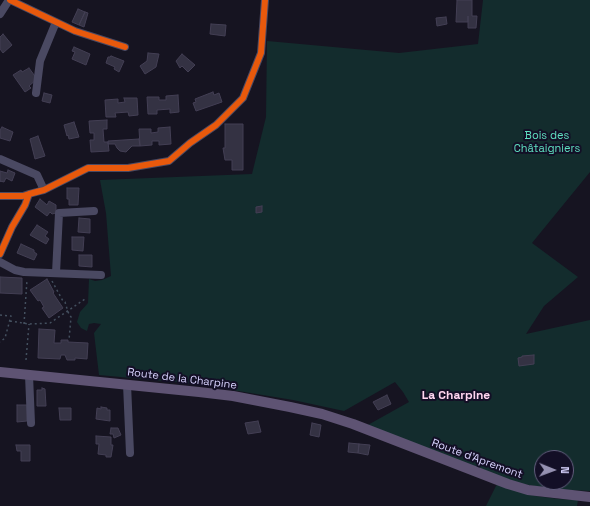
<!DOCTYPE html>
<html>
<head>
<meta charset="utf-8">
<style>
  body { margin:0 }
  #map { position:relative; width:590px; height:506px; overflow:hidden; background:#161421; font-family:"Space Grotesk",sans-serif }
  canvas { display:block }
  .north { position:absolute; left:534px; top:450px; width:40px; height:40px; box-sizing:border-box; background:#130f26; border:1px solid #625e7d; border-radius:50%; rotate:91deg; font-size:11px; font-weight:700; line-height:16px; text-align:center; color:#d9d4ff }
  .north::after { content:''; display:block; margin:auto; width:14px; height:18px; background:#9591b1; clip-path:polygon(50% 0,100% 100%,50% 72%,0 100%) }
</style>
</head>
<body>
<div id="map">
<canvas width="590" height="506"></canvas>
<div class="north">N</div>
</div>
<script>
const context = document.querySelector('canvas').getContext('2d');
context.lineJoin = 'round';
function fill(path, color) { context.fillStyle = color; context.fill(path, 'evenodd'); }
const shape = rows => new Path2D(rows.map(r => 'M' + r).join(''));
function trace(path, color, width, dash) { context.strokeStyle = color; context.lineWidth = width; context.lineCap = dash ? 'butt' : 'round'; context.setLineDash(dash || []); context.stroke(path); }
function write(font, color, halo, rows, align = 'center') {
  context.font = font + ' "Space Grotesk",sans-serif'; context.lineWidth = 4; context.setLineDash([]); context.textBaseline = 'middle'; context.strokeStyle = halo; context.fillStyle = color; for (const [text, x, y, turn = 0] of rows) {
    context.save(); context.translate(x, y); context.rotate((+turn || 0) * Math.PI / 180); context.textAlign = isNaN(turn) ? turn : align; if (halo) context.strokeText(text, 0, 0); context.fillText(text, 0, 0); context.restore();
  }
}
fill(shape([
  [483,0,590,0,590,172,532,243,578,277,544,306,526,334,590,320,590,491,552,489,517,483,366,426,409,402,403,392,395,382,344,411,293,400,196,384,99,375,94,333,101,324,94,323,89,324,87,331,81,328,77,322,80,312,88,303,89,279,95,281,102,280,111,276,106,213,100,180,252,174,266,117,267,41,399,53,478,44],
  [542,458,566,458,566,482,542,482],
  [497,484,536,496,559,499,578,500,577,506,486,506]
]), '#132c2d');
const building = shape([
  [457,0,472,0,472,16,477,16,476,28,468,28,468,16,468,22,456,22,457,0],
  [78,9,85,12,79,25,72,22,78,9],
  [85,12,88,13,84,27,79,25,85,12],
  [446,17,447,24,437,26,436,18,446,17],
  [211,24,226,25,225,36,210,34,211,24],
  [3,34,12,45,3,53,0,49,0,37,3,34],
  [74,47,90,54,86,65,72,59,75,52,72,51,74,47],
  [148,53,159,54,156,67,145,74,140,66,147,61,148,53],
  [182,54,195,65,188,72,182,66,180,68,176,61,182,54],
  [111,56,124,61,119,72,114,69,115,67,106,63,108,57,110,57,111,56],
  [29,68,37,79,29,86,31,88,25,92,13,75,21,70,22,72,29,68],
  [213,92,214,95,219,93,222,102,196,111,193,103,196,102,195,99,213,92],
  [44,93,52,95,50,103,42,101,44,93],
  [178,95,179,112,170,113,170,109,157,110,157,114,148,114,147,97,159,97,159,100,166,100,166,96,178,95],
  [124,98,137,98,138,115,129,116,128,112,115,113,116,117,106,117,105,100,118,99,118,103,125,102,124,98],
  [107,120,107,129,103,129,104,142,108,142,109,151,91,152,90,140,94,140,94,133,90,133,89,121,107,120],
  [74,122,79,137,69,139,68,135,67,136,64,125,74,122],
  [225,124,243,124,243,170,232,170,232,160,225,160,223,148,225,148,225,124],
  [2,127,13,132,10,141,0,138,0,130,2,127],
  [170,127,171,144,159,145,159,141,152,141,152,145,140,146,139,129,151,129,151,133,158,132,158,128,170,127],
  [38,136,45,156,35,159,30,139,38,136],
  [139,139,140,146,132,146,126,152,120,151,117,148,115,144,108,144,108,141,139,139],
  [8,170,15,173,12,181,6,178,4,182,0,181,0,182,0,171,7,173,8,170],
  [67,188,79,188,78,205,69,205,69,199,67,199,67,188],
  [40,199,47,205,49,201,56,205,56,213,52,214,50,212,47,216,35,207,40,199],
  [262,206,262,212,256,213,256,207,262,206],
  [79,218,90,219,90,233,78,232,79,218],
  [37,225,48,232,45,236,49,239,46,244,30,235,37,225],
  [72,237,84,237,83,251,72,250,72,237],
  [21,244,34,250,34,252,37,254,34,260,17,253,21,244],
  [79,255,92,255,92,267,79,266,79,255],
  [0,277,22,278,22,294,0,293,0,277],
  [47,279,54,292,53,293,63,308,49,318,42,308,44,307,40,300,38,301,30,290,47,279],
  [39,329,55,330,54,343,61,343,61,340,68,340,68,342,88,343,87,359,75,358,75,360,67,360,65,355,61,355,60,359,38,358,39,329],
  [534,355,534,364,519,366,518,358,522,357,522,356,534,355],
  [42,388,45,389,46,406,37,406,37,390,42,390,42,388],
  [387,395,391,404,378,410,373,402,387,395],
  [17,405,27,405,27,421,17,422,17,405],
  [101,407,107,408,107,410,110,410,110,421,96,419,97,408,101,409,101,407],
  [59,408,71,408,71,420,60,420,59,408],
  [258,421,261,432,248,434,245,423,258,421],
  [312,423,321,425,319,437,310,435,312,423],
  [111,428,118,428,121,435,114,438,113,434,110,434,111,428],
  [96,436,111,437,111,445,113,445,111,457,106,457,106,455,98,454,99,444,96,444,96,436],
  [349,443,359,444,358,453,348,452,349,443],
  [359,444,370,445,368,455,358,453,359,444],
  [16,445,30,445,30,461,21,461,21,451,17,451,16,445]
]);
fill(building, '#343243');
trace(building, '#433f54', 1);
trace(shape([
  [52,281,63,301,65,302,68,312,71,317,69,340],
  [0,315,11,316,5,338,0,342],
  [10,321,29,324,50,323,85,299],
  [24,324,27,280],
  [26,360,29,324]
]), '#44505f', 1.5, [2, 3]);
trace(shape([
  [10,0,75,31,125,47],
  [0,14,9,0],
  [36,93,40,61,56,22],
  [0,159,37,175,44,190],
  [0,196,23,196,29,194,44,190,88,168,128,168,169,161,190,143,216,125,243,98,261,53,265,0],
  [0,254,12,227,25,205,29,194],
  [0,262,15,270,24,272,101,275],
  [56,273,59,213,94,211],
  [29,375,31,423],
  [127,384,130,453]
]), '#4a4962', 8);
trace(shape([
  [0,372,199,392,233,396,290,407,322,414,353,424,508,484,528,490,590,497]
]), '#5e5373', 10);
trace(shape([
  [10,0,75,31,125,47],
  [0,196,23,196,29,194,44,190,88,168,128,168,169,161,190,143,216,125,243,98,261,53,265,0],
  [0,254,12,227,25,205,29,194]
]), '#e8590c', 6);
write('11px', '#5fe0c0', '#130f26', [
  ["Bois des",547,136],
  ["Châtaigniers",547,149]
]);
write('11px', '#d9d4ff', '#130f26', [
  ["Route de la Charpine",182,379,7],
  ["Route d'Apremont",477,459,20]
]);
write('bold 12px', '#ffd6f0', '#130f26', [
  ["La Charpine",456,396]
]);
</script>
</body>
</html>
